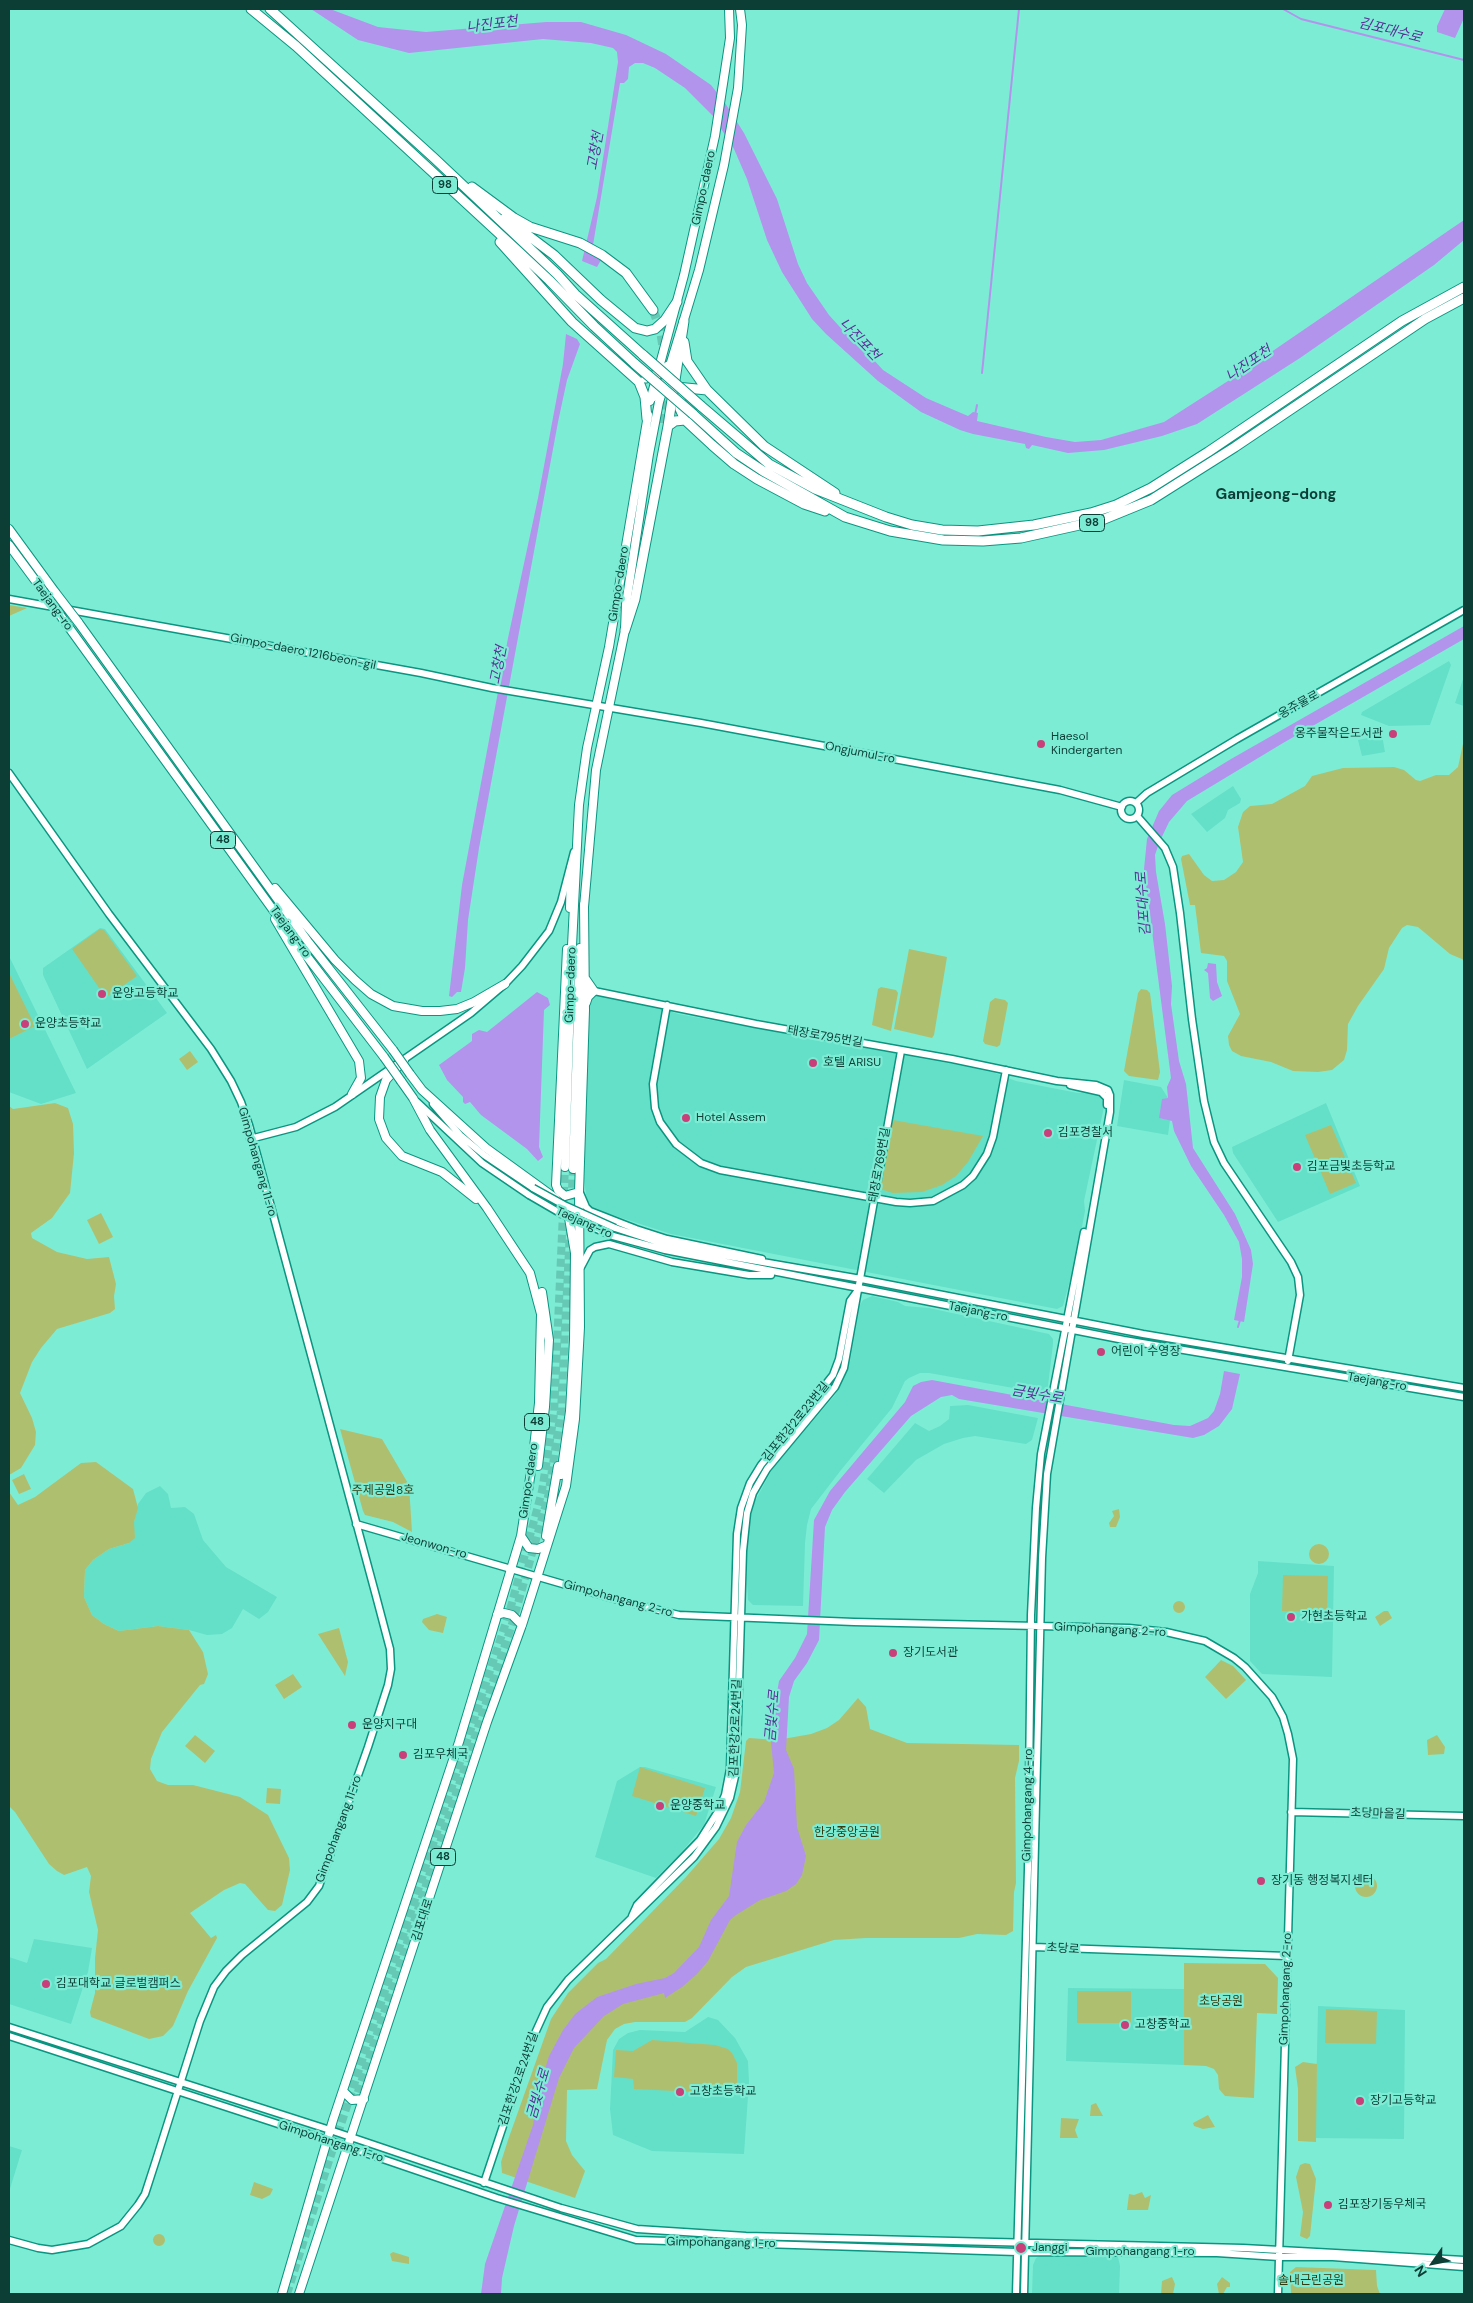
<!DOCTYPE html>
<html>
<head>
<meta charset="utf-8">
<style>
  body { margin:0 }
  #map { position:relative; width:1473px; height:2303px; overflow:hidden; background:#7decd5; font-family:"DM Sans",sans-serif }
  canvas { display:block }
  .frame { position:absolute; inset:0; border:10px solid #0c3e36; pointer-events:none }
  .north { position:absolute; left:1408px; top:2238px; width:50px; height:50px; -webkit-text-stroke:4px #7decd5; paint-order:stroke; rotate:237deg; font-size:14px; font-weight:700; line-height:20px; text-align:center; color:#0c3e36 }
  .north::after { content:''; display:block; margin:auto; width:18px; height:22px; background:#0c3e36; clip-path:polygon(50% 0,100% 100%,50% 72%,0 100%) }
</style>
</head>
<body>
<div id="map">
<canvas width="1473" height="2303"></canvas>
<div class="frame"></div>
<div class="north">N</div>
</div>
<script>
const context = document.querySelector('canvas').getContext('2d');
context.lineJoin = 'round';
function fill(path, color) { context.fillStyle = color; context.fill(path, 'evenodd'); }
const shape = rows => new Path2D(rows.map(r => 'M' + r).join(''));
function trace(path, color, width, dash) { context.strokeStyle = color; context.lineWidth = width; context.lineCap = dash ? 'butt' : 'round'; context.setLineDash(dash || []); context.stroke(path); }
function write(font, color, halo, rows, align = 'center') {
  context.font = font + ' "DM Sans","Noto Sans KR",sans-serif'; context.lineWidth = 4.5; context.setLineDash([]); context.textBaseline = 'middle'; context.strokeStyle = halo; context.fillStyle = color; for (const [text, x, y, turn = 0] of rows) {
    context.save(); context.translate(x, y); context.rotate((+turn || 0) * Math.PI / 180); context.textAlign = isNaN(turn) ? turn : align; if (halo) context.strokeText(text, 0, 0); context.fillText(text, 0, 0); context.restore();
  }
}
fill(shape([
  [1449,661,1451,665,1430,725,1389,726,1361,715,1362,712],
  [1464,676,1464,706,1455,703],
  [1382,735,1385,752,1362,756,1358,740],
  [1233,786,1241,799,1240,803,1228,810,1225,818,1207,832,1191,814],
  [100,928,105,929,167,1013,87,1069,43,975,43,968],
  [9,956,76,1093,41,1104,9,1092],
  [597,995,655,1006,678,1014,964,1066,995,1073,1016,1081,1078,1093,1086,1092,1098,1094,1103,1102,1104,1107,1084,1201,1085,1211,1076,1258,1063,1306,1057,1309,671,1234,594,1209,587,1201,584,1180,588,1009,590,999],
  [1124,1080,1161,1087,1168,1098,1159,1118,1170,1120,1168,1135,1117,1126],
  [1326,1103,1360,1186,1278,1222,1233,1153,1232,1147],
  [872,1296,898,1302,905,1306,929,1308,1049,1334,1053,1339,1053,1344,1047,1394,929,1373,920,1373,909,1378,905,1381,892,1408,841,1470,811,1509,807,1525,805,1543,803,1606,753,1605,748,1600,746,1563,748,1528,754,1503,773,1468,835,1395,843,1380,850,1362,860,1305,863,1300],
  [968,1405,1038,1418,1032,1440,1026,1444,975,1436,963,1438,944,1444,916,1460,884,1493,867,1479,915,1423,929,1431,940,1426,949,1419,950,1406],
  [160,1486,168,1494,171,1508,185,1507,194,1514,203,1540,226,1567,277,1597,268,1612,259,1619,243,1609,232,1628,222,1634,207,1635,189,1630,158,1626,119,1631,104,1624,92,1615,84,1597,85,1570,93,1560,109,1549,129,1543,138,1504,146,1493],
  [1258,1561,1334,1566,1332,1677,1262,1674,1250,1661,1250,1594,1258,1573],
  [640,1767,645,1767,716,1787,704,1825,680,1854,656,1878,595,1857,617,1781],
  [34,1939,92,1948,88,1972,71,2024,9,2004,9,1957,27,1963],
  [1068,1988,1184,1989,1184,2065,1066,2061],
  [1318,2006,1405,2010,1404,2139,1315,2138],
  [708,2017,718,2020,735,2038,748,2061,749,2082,744,2154,652,2151,613,2135,610,2109,613,2050,619,2039,628,2033,640,2030,685,2032],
  [9,2146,22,2150,9,2192],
  [1042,2255,1110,2255,1118,2257,1120,2266,1119,2294,1032,2294,1033,2265,1036,2258]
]), '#64e0c8');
fill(shape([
  [9,605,27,608,9,616],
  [1464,739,1464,960,1450,954,1418,927,1407,925,1402,928,1389,948,1384,969,1358,1006,1348,1024,1347,1050,1344,1060,1332,1070,1318,1072,1293,1071,1271,1062,1241,1056,1232,1051,1229,1045,1228,1036,1240,1014,1227,981,1227,961,1224,956,1201,953,1195,905,1190,905,1181,859,1182,856,1189,854,1204,875,1212,881,1224,880,1236,872,1243,862,1238,827,1243,812,1250,806,1272,804,1305,786,1312,776,1343,768,1394,767,1404,770,1416,780,1420,781,1436,775,1449,775,1458,767],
  [100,929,104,930,137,976,108,996,104,995,72,949],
  [909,949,947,957,934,1035,932,1038,894,1029],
  [9,973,35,1026,9,1039],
  [881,987,896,990,898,993,891,1031,872,1025,878,989],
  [1141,989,1147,990,1150,993,1160,1072,1158,1080,1129,1076,1124,1071,1138,993],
  [995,998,1005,1000,1008,1003,1001,1040,1000,1045,997,1047,985,1044,983,1041,990,1002],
  [190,1051,198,1062,187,1070,179,1059],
  [55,1103,68,1108,73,1124,74,1153,70,1193,52,1218,31,1233,32,1238,57,1252,87,1259,109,1257,116,1284,114,1296,115,1309,110,1313,57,1329,41,1348,32,1362,20,1393,32,1418,36,1432,35,1445,21,1468,9,1475,9,1106,13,1109],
  [893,1120,983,1136,968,1162,956,1176,942,1185,922,1192,893,1193,880,1189],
  [1331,1125,1356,1183,1330,1194,1305,1135],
  [101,1213,113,1237,99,1244,87,1220],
  [340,1429,382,1439,409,1485,412,1532,393,1522,365,1515,363,1511],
  [96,1462,133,1489,138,1508,134,1522,135,1538,129,1543,109,1549,93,1560,85,1570,84,1597,92,1615,104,1624,119,1631,158,1626,189,1630,203,1652,208,1674,204,1684,200,1685,162,1732,151,1759,150,1769,157,1781,168,1785,193,1785,240,1797,268,1815,289,1858,290,1870,282,1905,275,1911,268,1910,245,1884,240,1883,224,1890,190,1913,211,1938,216,1935,217,1938,188,1991,173,2026,163,2036,149,2039,91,2017,90,2012,95,1993,95,1958,98,1930,89,1892,91,1876,87,1867,64,1875,57,1871,49,1864,15,1812,9,1806,9,1492,18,1505,35,1497,81,1463],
  [24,1474,31,1489,19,1494,12,1480],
  [1119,1509,1120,1517,1116,1527,1110,1527,1109,1523,1114,1516,1112,1511],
  '1309 1554a10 10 0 1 1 20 0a10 10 0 1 1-20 0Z',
  [1283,1575,1328,1576,1327,1612,1282,1611],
  '1173 1607a6 6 0 1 1 12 0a6 6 0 1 1-12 0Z',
  [1384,1611,1388,1611,1392,1618,1380,1626,1375,1617],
  [437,1614,447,1617,443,1633,429,1630,422,1622,423,1619],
  [339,1628,348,1662,345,1676,318,1634],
  [1221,1660,1233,1666,1246,1680,1226,1699,1205,1677],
  [293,1674,302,1687,284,1699,275,1685],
  [858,1698,866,1707,870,1729,907,1743,1019,1745,1019,1761,1015,1778,1016,1883,1014,1892,1013,1931,1006,1935,977,1934,959,1938,866,1938,834,1940,746,1967,732,1977,692,2018,685,2022,635,2022,624,2024,615,2029,607,2040,597,2089,567,2090,566,2141,572,2155,585,2171,575,2198,502,2173,501,2162,508,2140,551,2019,568,1993,598,1963,606,1959,686,1877,719,1839,731,1818,740,1792,746,1741,749,1738,777,1740,811,1734,827,1728,839,1720],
  [195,1735,215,1751,205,1763,185,1746],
  [1437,1735,1445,1747,1444,1754,1428,1755,1427,1740],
  [640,1767,705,1788,696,1816,632,1796],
  [267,1788,281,1789,280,1804,266,1803],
  '1355 1886a11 11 0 1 1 22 0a11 11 0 1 1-22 0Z',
  [1184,1963,1265,1964,1278,1978,1277,2014,1257,2013,1254,2098,1225,2096,1219,2089,1218,2075,1214,2069,1206,2066,1184,2065],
  [1077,1991,1131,1991,1131,2023,1077,2023],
  [1326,2009,1377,2011,1376,2044,1325,2043],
  [652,2040,715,2045,728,2049,732,2053,737,2063,737,2088,717,2087,716,2093,634,2089,633,2079,614,2077,616,2050,633,2051],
  [1303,2062,1317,2064,1316,2142,1298,2141,1298,2089,1295,2067],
  [1096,2103,1103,2116,1090,2116,1091,2105],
  [1208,2115,1215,2127,1203,2129,1194,2126,1193,2123],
  [1061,2118,1079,2119,1075,2130,1078,2138,1060,2138],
  [1305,2163,1310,2164,1316,2179,1310,2236,1307,2239,1300,2236,1303,2212,1296,2177,1300,2165],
  [254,2182,273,2189,270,2195,262,2199,250,2195],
  [1142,2192,1145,2198,1151,2195,1148,2210,1127,2210,1129,2194,1134,2195],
  '153 2240a6 6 0 1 1 12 0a6 6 0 1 1-12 0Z',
  [393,2252,409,2257,409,2264,392,2261,390,2254],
  [1296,2267,1376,2270,1377,2286,1380,2294,1291,2294,1290,2272],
  [1172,2277,1175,2284,1173,2294,1161,2294,1162,2281],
  [1222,2277,1230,2283,1230,2287,1227,2287,1223,2294,1219,2294,1217,2284]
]), '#afbf70');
fill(shape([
  [311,9,330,9,378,27,426,32,546,22,581,22,626,35,666,54,711,85,725,103,744,133,777,199,798,264,807,283,829,315,848,336,867,355,872,355,872,358,883,370,926,398,968,416,973,412,978,413,977,421,1046,437,1075,442,1101,440,1164,422,1242,372,1464,220,1464,240,1434,265,1300,358,1197,424,1162,436,1104,450,1068,453,1032,445,1029,449,1026,448,1025,444,973,434,960,430,921,412,878,381,826,334,812,319,782,272,767,240,747,179,734,149,713,116,685,88,655,68,643,63,635,63,629,67,628,79,624,83,620,83,593,245,601,260,597,267,582,261,597,197,618,62,617,52,613,48,591,43,543,39,409,53,358,40],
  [1445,9,1464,9,1464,18,1455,38,1437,32,1437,26],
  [566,334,577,339,580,344,567,380,558,422,479,848,468,920,465,968,461,992,457,992,452,997,449,996,462,885,508,638,538,498,563,364],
  [1464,626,1464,639,1283,743,1187,801,1169,822,1159,843,1155,855,1156,872,1165,924,1172,986,1171,1004,1179,1061,1186,1084,1193,1148,1235,1214,1251,1250,1253,1264,1244,1322,1234,1320,1242,1277,1242,1259,1239,1242,1224,1215,1191,1166,1174,1131,1172,1121,1159,1118,1162,1099,1168,1098,1167,1087,1171,1078,1144,869,1147,839,1159,811,1172,795,1231,759],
  [1208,963,1216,964,1217,982,1222,996,1213,1001,1210,998,1208,973,1204,970,1207,968],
  [537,992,548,998,550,1005,544,1010,539,1147,543,1157,538,1161,527,1149,481,1115,470,1102,465,1104,463,1102,463,1097,447,1080,439,1065,472,1041,472,1034,479,1030,487,1032],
  [1224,1371,1240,1374,1232,1409,1219,1426,1204,1435,1193,1438,959,1399,952,1395,941,1397,911,1416,845,1492,832,1510,825,1527,819,1640,807,1663,794,1681,789,1697,786,1750,794,1769,797,1827,806,1856,802,1875,796,1884,786,1891,760,1900,736,1915,730,1920,708,1961,697,1974,682,1987,665,1998,664,1993,623,2004,604,2016,574,2048,559,2078,514,2226,502,2278,501,2294,481,2294,485,2264,533,2125,539,2088,549,2056,563,2030,575,2014,597,1997,636,1984,665,1978,674,1973,699,1947,711,1920,729,1896,737,1842,746,1825,764,1802,774,1773,771,1742,773,1717,770,1710,774,1710,779,1681,795,1658,807,1634,814,1520,830,1491,905,1402,913,1386,921,1382,932,1380,1174,1425,1190,1426,1208,1418,1214,1411,1220,1394]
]), '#b294ed');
trace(shape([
  [1283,9,1301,19,1464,60],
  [982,373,1019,9],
  [975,415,977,405],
  [1238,1327,1240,1320]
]), '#b294ed', 2);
trace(shape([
  [354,2104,513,1621,548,1497,561,1411,573,1169],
  [287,2294,328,2164,510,1610,542,1491,554,1414,565,1167]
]), '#66c9b5', 8, [8, 4]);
trace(shape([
  [653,310,660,328,664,353],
  [664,423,664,386]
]), '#66c9b5', 9, [9, 4.5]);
const minor = shape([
  [9,599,421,673,492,688,701,723,1060,790,1122,807],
  [9,773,109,914,211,1049,231,1081,241,1102,249,1125,376,1596,390,1649,391,1669,388,1685,368,1747,319,1886,307,1902,242,1955,226,1971,214,1987,200,2021,156,2160,145,2194,138,2205,121,2226,88,2244,52,2250,38,2248,9,2240],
  '1121 810a9 9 0 1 1 18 0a9 9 0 1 1-18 0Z',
  [1136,803,1147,793,1237,739,1464,610],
  [1137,816,1165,848,1173,867,1180,913,1192,1019,1204,1101,1214,1142,1224,1163,1291,1262,1298,1277,1300,1295,1288,1361],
  [594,991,756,1024,952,1059,1057,1081,1096,1085,1108,1090,1110,1095,1110,1112,1047,1474,1042,1558,1024,2294],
  [667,1005,653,1084,655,1108,660,1122,676,1144,701,1163,720,1170,896,1202,910,1203,933,1201,963,1185,973,1176,987,1154,993,1137,1006,1070],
  [1070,1085,1101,1092,1107,1098,1107,1105],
  [417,1102,482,1163,529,1195],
  [433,1104,460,1135,484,1155,533,1188],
  [250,1139,296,1127,335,1107,471,1013,505,984,522,966,549,931,561,902,574,852],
  [580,1193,586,1207,590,1211,636,1229,667,1239,762,1259],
  [615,1228,667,1245,693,1250,861,1279,1143,1334,1464,1388],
  [613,1236,665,1250,1124,1340,1464,1397],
  [581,1267,590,1250,595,1247,609,1244,672,1262,749,1275,771,1275],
  [356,1524,611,1598,679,1615,854,1622,1129,1628,1166,1632,1205,1641,1234,1658,1245,1667,1272,1697,1283,1717,1288,1734,1293,1759,1278,2294],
  [1291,1812,1464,1816],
  [632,1916,637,1905,700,1840,717,1813,725,1795,730,1769,737,1534,741,1508,750,1483,761,1465,833,1375,839,1359,850,1301,858,1290],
  [1033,1947,1287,1956],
  [9,2027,330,2130,561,2208,637,2229,746,2236,1243,2248,1464,2260],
  [9,2036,327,2140,497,2198,636,2240,1017,2252,1217,2253,1279,2257,1333,2257,1464,2267],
  [484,2183,531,2042,547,2007,568,1980,694,1857,716,1827,730,1798,736,1772,737,1750,743,1551,747,1513,753,1493,767,1469,835,1387,844,1368,901,1051],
  [1016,2294,1028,1869,1031,1615,1036,1508,1041,1454,1084,1232]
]);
const major = shape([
  [650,401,684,275,715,136,730,38,729,9],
  [9,529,55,592],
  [9,545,43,591],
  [65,622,302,950,384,1057],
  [78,622,309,943,393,1050],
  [275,888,335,960,355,980,371,994,393,1006,422,1011,440,1011,457,1009,474,1002,505,984],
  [584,907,596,770,625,630,626,604,649,454,659,402,699,270,724,165,738,88,742,25,740,9],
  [570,908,571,868],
  [275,919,359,1061,361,1078,352,1094],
  [567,949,556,1185,558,1190,565,1196,579,1192],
  [585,978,594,991,588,997,586,1003],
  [404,1060,386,1080,380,1097,379,1119,386,1138,402,1156,442,1172,476,1199],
  [410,1074,422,1090,486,1148,555,1198,564,1208,569,1218,575,1253,574,1340,570,1411,561,1475],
  [565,1167,571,966,579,805,587,748,609,647,648,415],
  [573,1169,580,948],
  [538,1466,545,1407,549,1340,542,1292],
  [521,1536,529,1548,538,1549,545,1546],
  [546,1536,558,1466],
  [497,1615,504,1613,512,1615,522,1625],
  [343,2091,352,2100,364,2099],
  [282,2294,333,2120,459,1742,521,1536,532,1465,539,1403,541,1314,530,1273,487,1208,430,1130,413,1098,401,1081],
  [299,2294,487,1722,522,1625,566,1486,575,1419,580,1327,579,1192,585,1010,584,904]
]);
const highway = shape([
  [251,9,296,46,518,251,549,280,594,326,635,364],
  [270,9,434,158,557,274,575,294,643,355],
  [472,187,514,218,530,227,580,243,602,255,626,273,653,310],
  [505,218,554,255,601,300,635,328,647,331,655,329,665,320,677,302],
  [500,242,572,322,639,382,645,397,647,419],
  [684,342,687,361,707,390],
  [646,378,656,375,668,366],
  [690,390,681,397,680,409,685,420,712,445,734,464,757,479,804,504,825,511],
  [651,398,662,391,676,387,707,390,764,446,835,493],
  [701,406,769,464,815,489,886,517,912,525,942,530,978,531,1034,525,1091,513,1116,505,1151,488,1208,452,1402,321,1464,287],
  [693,414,736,453,763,471,845,517,890,531,943,540,983,541,1021,538,1102,520,1151,500,1235,447,1425,319,1464,298],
  [668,426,684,321],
  [625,630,635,599,668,426,675,421,685,420]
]);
trace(minor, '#0b9581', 9);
trace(major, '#0b9581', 10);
trace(highway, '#0b9581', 11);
trace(minor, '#fff', 6);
trace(major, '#fff', 8);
trace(highway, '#fff', 9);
const minorBridge = shape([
  [533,1188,564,1205,615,1228],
  [529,1195,560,1213,613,1236]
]);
const majorBridge = shape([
  [43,591,65,622],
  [55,592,78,622],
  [393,1050,410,1074],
  [384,1057,401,1081]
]);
const highwayBridge = shape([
  [643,355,701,406],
  [635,364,693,414]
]);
trace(minorBridge, '#0b9581', 9, []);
trace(majorBridge, '#0b9581', 10, []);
trace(highwayBridge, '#0b9581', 11, []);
trace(minorBridge, '#fff', 6);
trace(majorBridge, '#fff', 8);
trace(highwayBridge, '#fff', 9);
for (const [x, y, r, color] of [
  [1393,734,5,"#c93f79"],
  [1041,744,5,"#c93f79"],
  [102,994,5,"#c93f79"],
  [25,1024,5,"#c93f79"],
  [813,1063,5,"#c93f79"],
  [686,1118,5,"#c93f79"],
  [1048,1133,5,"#c93f79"],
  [1297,1167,5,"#c93f79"],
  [1101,1352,5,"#c93f79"],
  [1291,1617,5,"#c93f79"],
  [893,1653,5,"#c93f79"],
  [352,1725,5,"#c93f79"],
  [403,1755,5,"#c93f79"],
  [660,1806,5,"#c93f79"],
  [1261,1881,5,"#c93f79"],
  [46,1984,5,"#c93f79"],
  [1125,2025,5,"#c93f79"],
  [680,2092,5,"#c93f79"],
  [1360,2101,5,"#c93f79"],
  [1328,2205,5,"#c93f79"],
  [1021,2248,6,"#c93f79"]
]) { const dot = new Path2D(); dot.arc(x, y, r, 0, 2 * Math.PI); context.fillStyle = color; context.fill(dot); trace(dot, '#7decd5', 2); }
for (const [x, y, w] of [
  [445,185,25],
  [1092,523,25],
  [223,840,25],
  [537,1422,25],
  [443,1857,25]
]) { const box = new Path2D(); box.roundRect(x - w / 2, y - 8.5, w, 17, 4); context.fillStyle = '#7decd5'; context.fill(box); trace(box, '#0c3e36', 1); }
write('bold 11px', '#0c3e36', null, [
  ["98",445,185],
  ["98",1092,523],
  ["48",223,840],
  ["48",537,1422],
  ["48",443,1857]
]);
write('12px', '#0c3e36', '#7decd5', [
  ["Gimpo-daero",704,188,-78],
  ["Gimpo-daero",619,584,-81],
  ["Taejang-ro",52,605,54],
  ["Gimpo-daero 1216beon-gil",303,652,11],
  ["옹주물로",1299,705,-29],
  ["Ongjumul-ro",860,753,11],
  ["Taejang-ro",290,932,54],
  ["Gimpo-daero",571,985,-88],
  ["태장로795번길",825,1037,10],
  ["Gimpohangang 11-ro",257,1162,74],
  ["태장로769번길",880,1165,-80],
  ["Taejang-ro",584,1223,24],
  ["Taejang-ro",978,1312,11],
  ["Taejang-ro",1377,1382,10],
  ["김포한강2로23번길",796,1422,-51],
  ["Gimpo-daero",529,1481,-82],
  ["Jeonwon-ro",434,1546,16],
  ["Gimpohangang 2-ro",618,1599,15],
  ["Gimpohangang 2-ro",1110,1630,3],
  ["김포한강2로24번길",736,1728,-88],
  ["Gimpohangang 4-ro",1028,1805,-89],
  ["초당마을길",1378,1814,2],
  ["Gimpohangang 11-ro",339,1829,-70],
  ["김포대로",423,1920,-72],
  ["초당로",1063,1949,4],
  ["Gimpohangang 2-ro",1286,1989,-88],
  ["김포한강2로24번길",519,2079,-71],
  ["Gimpohangang 1-ro",331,2142,18],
  ["Gimpohangang 1-ro",721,2243,1],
  ["Gimpohangang 1-ro",1140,2252]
]);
write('12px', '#0c3e36', '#7decd5', [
  ["옹주물작은도서관",1383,734,"right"],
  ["Haesol",1051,737],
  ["Kindergarten",1051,751],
  ["운양고등학교",112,994],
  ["운양초등학교",35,1024],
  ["호텔 ARISU",823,1063],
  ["Hotel Assem",696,1118],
  ["김포경찰서",1058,1133],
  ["김포금빛초등학교",1307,1167],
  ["어린이 수영장",1111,1352],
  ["가현초등학교",1301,1617],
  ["장기도서관",903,1653],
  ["운양지구대",362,1725],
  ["김포우체국",413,1755],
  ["운양중학교",670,1806],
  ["장기동 행정복지센터",1271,1881],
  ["김포대학교 글로벌캠퍼스",56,1984],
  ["고창중학교",1135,2025],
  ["고창초등학교",690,2092],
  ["장기고등학교",1370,2101],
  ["김포장기동우체국",1338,2205],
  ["Janggi",1032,2248]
], 'left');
write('12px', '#333b10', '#7decd5', [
  ["주제공원8호",383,1491],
  ["한강중앙공원",847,1833],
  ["초당공원",1221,2002],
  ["솔내근린공원",1311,2281]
]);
write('italic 14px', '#5b3096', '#7decd5', [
  ["나진포천",492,25,-7],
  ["김포대수로",1390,31,14],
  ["고창천",596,151,-80],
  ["나진포천",859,340,46],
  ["나진포천",1249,364,-34],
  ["고창천",499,665,-79],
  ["김포대수로",1144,904,-94],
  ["금빛수로",1037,1395,10],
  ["금빛수로",773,1716,-85],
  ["금빛수로",539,2094,-74]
]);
write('bold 15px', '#0c3e36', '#7decd5', [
  ["Gamjeong-dong",1276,495]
]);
</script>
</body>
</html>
